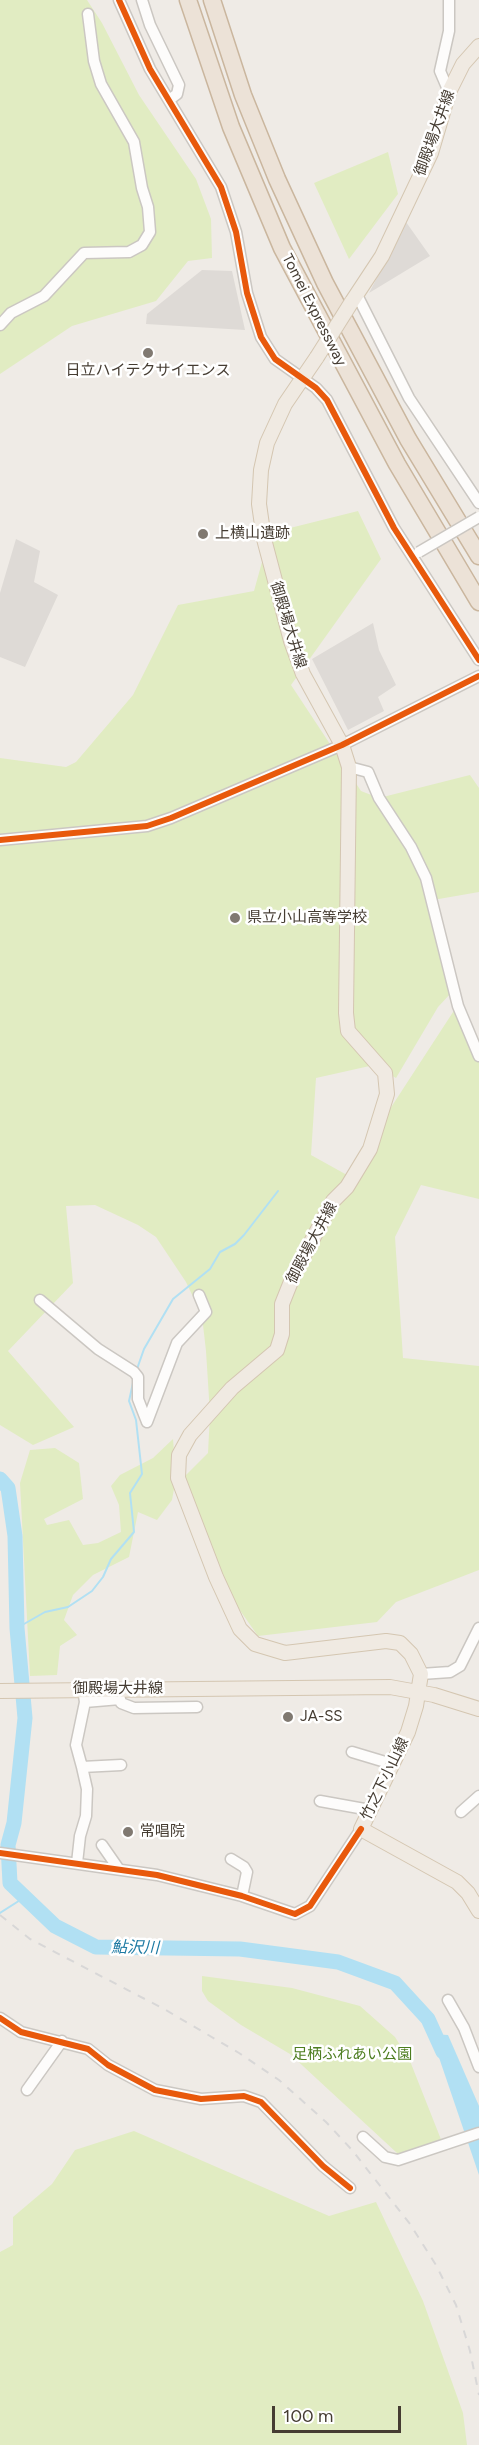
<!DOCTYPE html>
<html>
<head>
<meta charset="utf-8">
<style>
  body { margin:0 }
  #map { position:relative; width:479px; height:2445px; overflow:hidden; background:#efebe6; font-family:Figtree,sans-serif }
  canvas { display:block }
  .scale { position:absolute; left:272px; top:2406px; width:129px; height:27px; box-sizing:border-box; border:3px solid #453c32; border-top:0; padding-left:8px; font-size:18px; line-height:21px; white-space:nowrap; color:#453c32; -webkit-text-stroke:4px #fff; paint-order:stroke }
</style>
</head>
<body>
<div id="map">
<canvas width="479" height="2445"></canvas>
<div class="scale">100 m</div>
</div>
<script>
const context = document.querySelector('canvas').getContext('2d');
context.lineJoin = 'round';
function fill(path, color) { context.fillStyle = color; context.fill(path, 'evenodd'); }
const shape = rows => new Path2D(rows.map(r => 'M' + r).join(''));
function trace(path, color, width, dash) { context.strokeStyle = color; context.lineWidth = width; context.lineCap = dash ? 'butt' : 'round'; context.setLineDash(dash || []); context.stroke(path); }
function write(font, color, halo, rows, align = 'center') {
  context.font = font + ' Figtree,"Noto Sans JP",sans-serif'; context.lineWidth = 5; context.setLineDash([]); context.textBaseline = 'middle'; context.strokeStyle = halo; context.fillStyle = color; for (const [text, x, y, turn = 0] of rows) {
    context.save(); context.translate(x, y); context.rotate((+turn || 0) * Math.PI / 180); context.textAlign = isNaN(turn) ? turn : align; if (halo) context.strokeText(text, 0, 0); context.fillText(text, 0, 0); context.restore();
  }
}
fill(shape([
  [0,0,87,0,102,23,139,95,196,179,211,219,212,258,188,261,156,301,72,326,0,374],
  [388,152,398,194,349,259,314,183],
  [358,511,381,559,291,685,361,791,379,798,470,775,479,788,479,892,433,900,447,938,452,992,438,1007,396,1078,374,1065,316,1078,311,1155,347,1175,455,1009,479,1056,479,1199,421,1185,395,1237,403,1358,479,1366,479,1570,396,1602,377,1622,258,1636,232,1599,184,1477,208,1453,210,1414,206,1351,202,1316,186,1282,156,1237,138,1225,95,1205,66,1206,73,1283,8,1351,74,1427,33,1445,0,1425,0,758,66,767,76,762,133,695,178,605,254,591,270,533],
  [173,1439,176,1478,172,1500,157,1520,138,1512,129,1557,93,1575,73,1595,64,1620,77,1635,60,1646,57,1675,30,1676,20,1483,30,1450,55,1448,79,1463,83,1499,44,1519,47,1525,69,1520,83,1545,98,1543,121,1532,119,1505,111,1486,120,1475,153,1458],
  [202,1976,292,1988,360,2006,395,2037,410,2061,442,2142,410,2154,397,2153,290,2054,241,2025,208,2001,202,1991],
  [134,2131,329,2216,376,2202,423,2301,463,2413,467,2445,0,2445,0,2252,13,2245,13,2217,52,2184,75,2150]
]), '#e1ecc2');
fill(shape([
  [406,222,430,256,369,293],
  [202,270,232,271,245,330,146,324,147,314],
  [16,539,40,551,34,582,58,595,25,667,0,657,0,593],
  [373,623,379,650,396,685,378,697,384,711,348,730,312,659]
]), '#dedad6');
fill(shape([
  [431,2034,448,2035,479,2106,479,2175]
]), '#b1e0f3');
trace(shape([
  [137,1369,144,1349,173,1299,210,1269,220,1252,235,1244,244,1235,278,1191],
  [17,1628,45,1612,68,1607,92,1591,103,1577,111,1559,134,1532,130,1493,142,1474,136,1420,129,1401,133,1383],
  [0,1913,25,1897]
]), '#b1e0f3', 2);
trace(shape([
  [0,1479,8,1488,15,1536,17,1628,25,1718,14,1823,8,1845,10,1883,55,1926,96,1947,240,1949,338,1962,395,1983,428,2019,443,2052]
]), '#b1e0f3', 15);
const minor = shape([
  [119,0,150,69,221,187,236,232,247,293,261,337,275,359,316,388,327,400,394,528,479,660],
  [142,0,150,25,179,85,177,94,169,100],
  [449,92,440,71,449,31,449,0],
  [357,295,409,398,479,503],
  [0,325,11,313,44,296,84,253,129,252,142,245,150,232,148,207,142,188,134,142,101,84,94,61,88,14],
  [349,767,368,772,379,798,411,847,426,878,458,1006,479,1056],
  [0,840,147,826,171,818,342,745,479,676],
  [40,1300,98,1349,134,1372,138,1377,138,1399,147,1422],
  [147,1422,177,1343,206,1312,199,1295],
  [421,1674,450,1672,460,1666,479,1628],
  [83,1689,85,1702,76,1745,82,1767,121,1765],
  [85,1702,120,1699,121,1703,134,1708,197,1707],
  [352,1752,392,1764],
  [320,1801,370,1810],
  [461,1812,479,1796],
  [102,1845,118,1868],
  [0,1853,157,1875,242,1896,295,1914,310,1906,361,1829],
  [231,1859,244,1867,247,1872,242,1896],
  [77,1863,80,1836,86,1816,87,1789,82,1767],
  [448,2000,464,2028,479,2067],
  [0,2018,21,2032,88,2049,108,2065,155,2090,201,2099,244,2096,261,2102,323,2166,350,2188],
  [27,2090,62,2041],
  [363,2137,385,2157,398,2160,479,2133]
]);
const major = shape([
  [351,303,382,256,431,153,449,92,463,64,479,46],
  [317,357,285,404,267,443,261,470,259,504,264,539,291,641,303,674,342,745,349,767,346,1013,348,1031,385,1073,387,1094,370,1149,347,1187,333,1201,294,1274,282,1304,282,1334,277,1350,232,1388,190,1435,179,1455,178,1478,216,1577,240,1629,255,1644,285,1653,386,1641,400,1643,411,1654,421,1674,416,1706,408,1732,361,1829,457,1882,468,1893,479,1911],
  [0,1691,390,1687,434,1695,479,1709]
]);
const highway = shape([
  [188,0,231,127,282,248,397,464,479,602],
  [212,0,243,95,277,179,325,283,408,439,479,556]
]);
trace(minor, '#cbc7c2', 13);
trace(major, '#d4c6b1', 16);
trace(highway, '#cab69e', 19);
trace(minor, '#fdfcfb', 10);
trace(major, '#f0eae2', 14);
trace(highway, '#ece2d7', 16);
trace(shape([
  [0,1915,30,1939,164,2009,239,2053,279,2080,326,2122,352,2150,410,2224,436,2265,456,2305,470,2351,479,2395]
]), '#d8d7d7', 2, [8, 8]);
const minorBridge = shape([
  [419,552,479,517]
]);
const majorBridge = shape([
  [317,357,351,303]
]);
trace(minorBridge, '#cbc7c2', 13, []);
trace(majorBridge, '#d4c6b1', 16, []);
trace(minorBridge, '#fdfcfb', 10);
trace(majorBridge, '#f0eae2', 14);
trace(shape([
  [119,0,150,69,221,187,236,232,247,293,261,337,275,359,316,388,327,400,394,528,479,660],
  [0,840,147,826,171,818,342,745,479,676],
  [0,1853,157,1875,242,1896,295,1914,310,1906,361,1829],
  [0,2018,21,2032,88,2049,108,2065,155,2090,201,2099,244,2096,261,2102,323,2166,350,2188]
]), '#e8590c', 6);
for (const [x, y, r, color] of [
  [148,353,6,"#807971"],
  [203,534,6,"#807971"],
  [235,918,6,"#807971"],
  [288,1717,6,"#807971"],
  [128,1832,6,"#807971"]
]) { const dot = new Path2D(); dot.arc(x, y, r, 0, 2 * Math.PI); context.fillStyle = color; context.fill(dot); trace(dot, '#fff', 2); }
write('15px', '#453c32', '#fff', [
  ["御殿場大井線",435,133,-70],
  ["Tomei Expressway",314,310,63],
  ["御殿場大井線",288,625,73],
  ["御殿場大井線",312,1243,-62],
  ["御殿場大井線",118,1689],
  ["竹之下小山線",385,1779,-64]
]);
write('15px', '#453c32', '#fff', [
  ["日立ハイテクサイエンス",148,371,"center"],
  ["上横山遺跡",215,534],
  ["県立小山高等学校",247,918],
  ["JA-SS",300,1717],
  ["常唱院",140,1832]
], 'left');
write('15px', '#4d7d1f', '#fff', [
  ["足柄ふれあい公園",352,2055]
]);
write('italic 16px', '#1d7aa3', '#fff', [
  ["鮎沢川",135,1948,1]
]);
</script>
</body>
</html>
